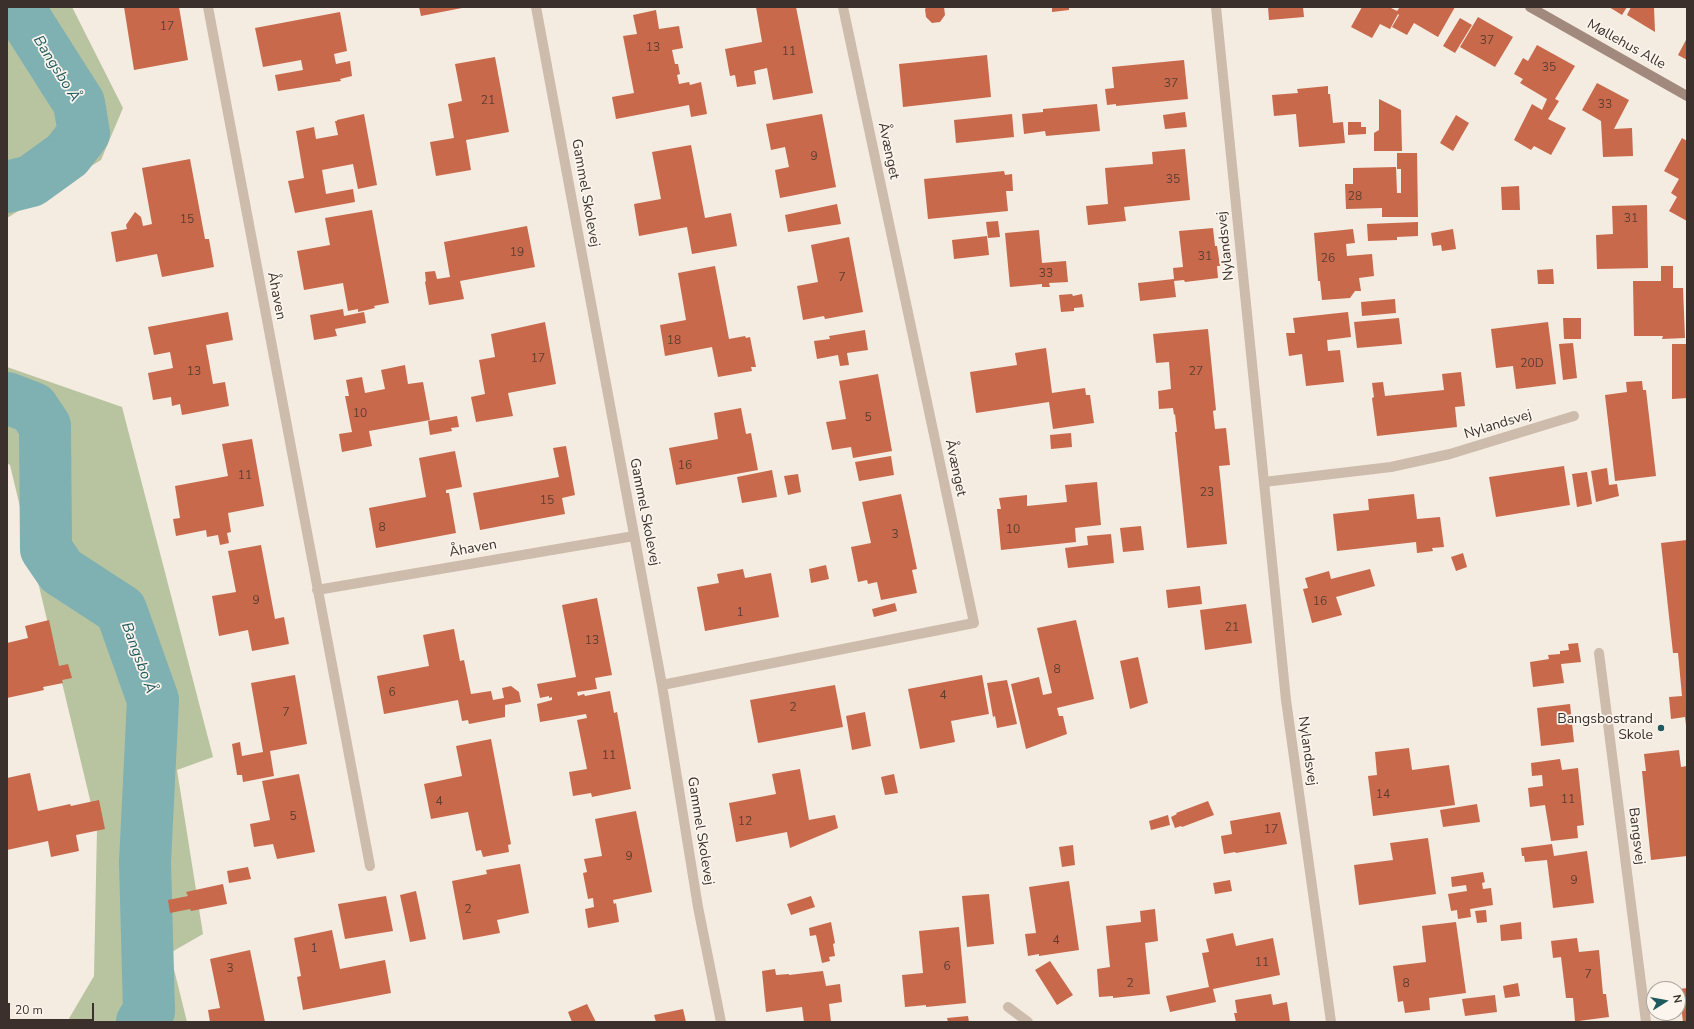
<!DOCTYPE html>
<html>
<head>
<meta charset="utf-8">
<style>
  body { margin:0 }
  #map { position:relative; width:1694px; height:1029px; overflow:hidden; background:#f4ebe1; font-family:"Nunito Sans",sans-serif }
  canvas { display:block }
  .frame { position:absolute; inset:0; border:8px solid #3b302b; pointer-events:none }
  .north { position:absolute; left:1646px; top:981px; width:40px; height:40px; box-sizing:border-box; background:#fbf5ee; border:1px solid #aea6a0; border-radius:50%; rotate:79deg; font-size:11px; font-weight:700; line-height:16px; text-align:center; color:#3b302b }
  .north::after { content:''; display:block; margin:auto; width:14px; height:18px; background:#1f5a5e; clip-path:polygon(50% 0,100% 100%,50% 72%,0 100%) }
  .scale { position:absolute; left:8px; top:1003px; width:86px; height:18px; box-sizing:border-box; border:2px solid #3b302b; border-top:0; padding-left:5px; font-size:12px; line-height:14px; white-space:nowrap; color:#3b302b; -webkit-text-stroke:3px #fbf5ee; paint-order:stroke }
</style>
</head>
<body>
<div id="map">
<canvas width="1694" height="1029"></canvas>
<div class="frame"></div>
<div class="north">N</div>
<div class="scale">20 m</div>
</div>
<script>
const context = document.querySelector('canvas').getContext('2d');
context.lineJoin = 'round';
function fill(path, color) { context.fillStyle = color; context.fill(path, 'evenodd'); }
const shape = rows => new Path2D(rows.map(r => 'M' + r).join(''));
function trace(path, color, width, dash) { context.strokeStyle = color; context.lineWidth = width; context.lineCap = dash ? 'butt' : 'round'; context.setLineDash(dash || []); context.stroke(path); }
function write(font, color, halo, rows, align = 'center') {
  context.font = font + ' "Nunito Sans",sans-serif'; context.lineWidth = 3.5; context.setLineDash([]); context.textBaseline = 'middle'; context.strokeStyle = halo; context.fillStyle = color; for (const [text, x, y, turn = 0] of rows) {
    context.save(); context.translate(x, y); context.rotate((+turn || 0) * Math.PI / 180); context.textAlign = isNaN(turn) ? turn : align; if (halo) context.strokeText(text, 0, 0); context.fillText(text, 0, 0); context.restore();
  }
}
fill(shape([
  [7,7,72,7,123,108,101,160,7,218],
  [7,367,122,407,213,757,177,770,203,934,170,953,187,1022,67,1022,94,976,97,829,10,465,7,463]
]), '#b8c4a0');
trace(shape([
  [7,187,31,181,67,155,84,133,79,103,18,7],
  [7,398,33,408,45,426,46,549,61,571,121,610,153,700,145,862,149,1011,142,1022]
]), '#7fb0b2', 52);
fill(shape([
  [124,7,179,7,188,60,134,70],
  [419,7,462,7,462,8,421,16],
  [756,7,796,7,813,93,773,100,767,68,754,71,756,84,737,87,735,75,730,76,725,49,762,42],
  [927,7,944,7,945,15,940,22,932,23,926,17,925,9],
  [1052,7,1069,7,1069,10,1052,12],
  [1268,7,1303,7,1304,17,1269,20],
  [1362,7,1389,7,1397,11,1400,7,1455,7,1438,37,1414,23,1407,35,1392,27,1399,15,1398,14,1390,29,1380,24,1372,38,1351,27],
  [1609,7,1627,7,1622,15],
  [1631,7,1654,7,1655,32,1627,15],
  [656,10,659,29,679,26,683,48,672,50,675,64,678,64,680,74,677,75,679,84,689,82,690,85,701,82,707,114,691,117,689,105,616,119,612,97,634,93,623,36,637,34,633,15],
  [340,12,347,51,334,54,336,64,350,61,352,76,340,79,341,81,278,91,275,75,303,70,301,60,263,67,255,28],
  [1478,17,1513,37,1495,67,1460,47],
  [1460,18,1472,25,1455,53,1443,46],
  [1687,38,1687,60,1678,55],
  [1537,45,1575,66,1555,99,1559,101,1548,119,1566,128,1551,155,1534,146,1531,150,1514,140,1532,104,1542,110,1547,99,1520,83,1523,79,1514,74,1523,58,1528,61],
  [987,55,991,97,903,107,899,64],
  [495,57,509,132,466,140,471,170,436,176,430,142,454,138,448,104,462,101,455,64],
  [1184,60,1188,99,1116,106,1116,104,1107,105,1105,89,1114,88,1112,67],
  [1597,83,1629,100,1614,129,1632,128,1633,156,1603,157,1601,121,1582,110],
  [1328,86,1328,94,1330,94,1333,123,1343,122,1345,143,1299,147,1296,114,1274,116,1272,95,1298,93,1297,89],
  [1379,99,1401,110,1402,151,1374,151,1374,133,1379,130],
  [1097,104,1100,131,1046,136,1045,131,1024,134,1022,114,1043,112,1043,109],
  [1185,112,1187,127,1165,129,1163,115],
  [364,114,377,185,358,189,353,164,322,170,326,194,353,189,355,202,295,213,288,181,304,178,296,131,314,127,316,139,338,135,335,121,337,121,337,120],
  [822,114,836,187,780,198,775,170,789,167,785,147,771,150,766,124],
  [1012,114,1014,137,956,143,954,120],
  [1456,115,1469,123,1453,151,1440,143],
  [1348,122,1361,122,1361,127,1366,127,1366,134,1348,135],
  [1682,138,1687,141,1687,221,1669,211,1677,197,1671,193,1679,179,1664,171],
  [691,145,705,218,731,213,737,246,692,254,687,227,639,236,634,204,661,199,652,152],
  [1185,149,1190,200,1124,207,1126,221,1088,225,1086,206,1108,204,1105,168,1153,164,1152,152],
  [1397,153,1417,153,1418,217,1382,217,1382,208,1346,209,1345,184,1353,184,1353,168,1396,167,1397,193,1401,193,1401,169,1397,169],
  [190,159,205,239,209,239,214,267,162,277,157,254,116,262,111,232,127,229,126,225,135,212,141,217,143,226,152,224,142,168],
  [1004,171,1005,175,1012,174,1013,191,1006,191,1008,211,928,219,924,179],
  [1519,186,1520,210,1502,210,1501,187],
  [837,204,841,224,788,232,785,215],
  [1647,205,1648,268,1597,269,1596,235,1613,234,1612,206],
  [372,210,389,303,374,306,375,308,358,312,358,309,348,311,343,283,304,290,297,251,330,245,325,218],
  [998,221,1000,237,988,238,986,222],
  [1418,222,1418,236,1397,237,1397,240,1368,241,1367,224],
  [527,226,535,267,460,281,464,299,429,305,425,282,426,281,425,272,435,271,437,279,450,277,444,242],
  [1213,228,1215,246,1217,246,1220,266,1217,266,1218,278,1185,282,1184,280,1174,281,1176,297,1140,301,1138,283,1174,279,1173,268,1183,267,1179,231],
  [1353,229,1355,243,1346,244,1347,256,1372,254,1374,276,1359,278,1361,291,1355,291,1350,298,1322,300,1320,281,1318,281,1314,233],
  [1453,229,1456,249,1442,251,1441,245,1433,246,1431,233],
  [1039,230,1042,263,1066,261,1068,282,1049,283,1050,287,1042,287,1042,284,1010,287,1005,233],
  [987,236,989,255,954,259,952,240],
  [849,237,863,312,825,319,824,316,803,320,797,286,818,282,811,245],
  [715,266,729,339,745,336,746,338,750,337,756,367,751,367,752,371,718,377,712,347,665,356,660,325,686,320,678,273],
  [1661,266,1673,266,1673,288,1683,288,1685,338,1662,339,1663,336,1634,336,1633,281,1661,281],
  [1553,269,1554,284,1538,284,1537,270],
  [1072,294,1073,296,1082,294,1084,307,1074,308,1074,311,1061,312,1059,295],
  [1395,299,1396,313,1362,316,1361,302],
  [343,309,344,316,364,312,366,323,335,329,337,336,314,340,310,315],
  [228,312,233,340,206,345,213,384,225,382,229,406,182,415,180,404,172,406,171,397,153,400,148,373,173,368,170,352,154,355,148,327],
  [1348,312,1351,337,1327,340,1328,351,1340,350,1344,382,1306,386,1302,354,1289,356,1286,333,1295,333,1293,318],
  [1399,318,1402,344,1357,348,1354,322],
  [1563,318,1581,318,1581,339,1564,339],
  [545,322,556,384,508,393,513,416,476,422,471,397,485,394,479,360,495,357,491,334],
  [1548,322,1556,384,1516,389,1513,366,1496,368,1491,329],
  [1208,329,1216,410,1213,411,1215,429,1226,428,1230,465,1219,466,1227,544,1187,548,1175,432,1177,432,1175,414,1174,415,1173,408,1159,409,1158,391,1171,389,1169,362,1156,363,1153,334],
  [865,330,868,350,847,353,849,365,840,366,838,355,817,359,814,341,830,339,829,336],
  [1573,343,1577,378,1563,380,1559,344],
  [1672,344,1687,344,1687,398,1672,399],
  [1046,348,1052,393,1085,388,1086,395,1090,395,1094,423,1053,429,1049,402,976,413,970,372,1017,365,1015,353],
  [405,365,408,384,423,382,430,420,369,431,372,446,342,452,339,434,352,432,345,396,349,396,346,380,362,377,365,393,385,389,381,370],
  [1461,372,1465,406,1455,407,1457,427,1377,436,1372,398,1374,397,1372,383,1383,382,1385,396,1444,390,1442,374],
  [878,374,892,451,853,458,851,447,832,450,826,422,846,419,839,381],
  [1642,381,1643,390,1646,390,1656,476,1615,481,1605,395,1627,392,1626,382],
  [741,408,746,434,751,433,758,470,676,485,669,448,718,439,714,413],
  [457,416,459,427,451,428,452,431,430,435,428,421],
  [1071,433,1072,447,1051,449,1050,435],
  [252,439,264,506,228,513,231,532,227,533,229,543,220,545,218,535,207,537,206,530,176,536,173,519,180,518,175,486,228,476,222,444],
  [566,446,575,495,562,498,565,514,480,530,473,493,559,477,553,448],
  [455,451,462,487,446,490,446,493,449,493,456,533,376,548,369,508,426,497,419,458],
  [891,456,894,475,859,481,855,462],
  [1564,466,1570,505,1496,517,1489,477],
  [1607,468,1609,485,1617,484,1619,496,1596,502,1591,471],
  [772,470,777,497,742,503,737,477],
  [1587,472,1592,504,1577,507,1572,474],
  [798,474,801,492,788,495,784,476],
  [1097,482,1101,525,1075,528,1076,542,1001,550,997,509,1001,509,999,498,1027,495,1027,506,1067,502,1065,485],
  [901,494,917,569,912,570,917,593,881,600,877,582,868,584,867,580,858,582,851,547,871,543,862,502],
  [1414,494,1417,519,1440,517,1444,547,1432,548,1433,551,1417,553,1416,542,1337,551,1333,514,1369,510,1368,499],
  [1141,526,1144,550,1123,552,1120,528],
  [1111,534,1114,563,1068,568,1065,548,1088,545,1087,536],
  [1687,540,1687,725,1686,725,1685,717,1671,719,1669,697,1682,696,1678,653,1673,653,1661,543],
  [261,545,275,619,284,617,289,644,252,651,248,630,219,636,212,596,236,592,228,551],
  [1463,553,1467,567,1456,571,1451,557],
  [826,565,829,579,811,583,809,569],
  [743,569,745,578,771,573,779,617,705,631,697,587,719,583,717,574],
  [1370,569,1375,586,1336,597,1342,615,1312,623,1303,589,1308,588,1305,578,1329,571,1331,579],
  [1200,586,1202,604,1168,608,1166,590],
  [597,598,612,675,595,678,597,689,577,692,578,696,584,694,585,696,610,691,614,713,617,712,631,789,592,797,591,793,573,796,569,772,587,769,577,720,587,718,586,714,540,722,537,704,552,700,552,697,549,698,549,696,540,698,537,684,576,677,562,605],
  [895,603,897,611,874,617,872,609],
  [1246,604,1252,643,1205,650,1200,610],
  [49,620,59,666,68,664,72,678,62,680,63,683,43,687,44,690,7,698,7,643,28,638,25,626],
  [1076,620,1094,699,1057,708,1059,716,1063,716,1067,734,1026,749,1011,684,1039,677,1043,695,1052,693,1037,628],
  [454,629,460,661,464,660,471,694,491,691,493,700,504,698,502,688,511,686,519,692,521,702,505,705,505,717,469,724,468,720,462,721,458,700,384,714,377,676,429,666,423,635],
  [1578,643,1581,662,1561,664,1564,683,1533,687,1530,662,1549,659,1548,655,1560,654,1560,651,1569,650,1568,644],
  [1138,657,1148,703,1130,709,1120,661],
  [295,675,307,744,270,751,274,776,243,782,242,775,237,775,232,744,240,742,242,756,263,752,251,683],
  [982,675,989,714,951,721,955,742,920,749,908,689],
  [1007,680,1017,724,997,728,995,716,993,717,987,683],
  [835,685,843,727,758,743,750,700],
  [1570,704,1574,742,1541,746,1537,708],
  [865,712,871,746,852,750,846,716],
  [491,739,511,844,508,845,509,852,483,857,481,850,476,851,468,812,431,819,424,784,462,776,456,746],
  [1409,748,1412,770,1449,765,1455,805,1373,816,1368,776,1377,775,1375,752],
  [1679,750,1681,767,1687,766,1687,856,1651,860,1642,771,1646,771,1644,754],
  [1560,759,1562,770,1578,768,1584,825,1577,826,1578,838,1551,841,1545,805,1530,807,1528,788,1543,786,1542,775,1532,776,1531,763],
  [800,769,809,820,835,815,838,828,790,848,787,832,736,842,729,803,776,794,772,774],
  [30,773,38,811,70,804,71,806,99,800,105,829,76,835,79,851,51,857,48,841,7,850,7,778],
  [299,774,315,852,277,859,273,844,254,847,250,824,270,820,262,781],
  [894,774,898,793,885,795,881,777],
  [1208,801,1214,815,1182,827,1181,826,1175,828,1171,817,1177,814,1176,813],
  [1477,804,1480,822,1443,827,1440,810],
  [636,811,652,892,613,900,614,904,616,903,619,922,588,928,585,909,594,907,593,898,588,899,583,873,587,872,584,859,602,856,595,819],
  [1280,812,1287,844,1236,853,1235,852,1224,854,1221,836,1232,834,1230,821],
  [1168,815,1170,825,1151,830,1149,821],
  [1428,838,1436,894,1359,905,1354,865,1393,860,1390,843],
  [1552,844,1554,856,1587,851,1594,903,1553,908,1547,860,1525,862,1524,856,1522,856,1521,848],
  [1073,845,1075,865,1062,867,1059,847],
  [520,864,529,913,497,920,500,933,463,940,452,881,487,874,486,870],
  [248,867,251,879,229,883,227,871],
  [1483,872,1485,882,1482,883,1483,889,1491,888,1493,905,1470,909,1471,917,1458,919,1457,910,1451,911,1448,894,1467,891,1466,885,1452,887,1451,877],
  [1230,880,1232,891,1215,894,1213,883],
  [1069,881,1079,950,1039,956,1039,954,1028,956,1025,934,1036,933,1029,887],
  [223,884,227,904,191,911,190,909,170,913,168,900,188,896,186,892],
  [416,891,426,939,410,942,400,895],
  [989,894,994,944,967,947,962,896],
  [386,896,393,931,345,939,338,904],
  [811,896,815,907,791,915,787,904],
  [1155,909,1158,941,1145,943,1150,994,1113,998,1113,996,1099,997,1097,969,1110,967,1106,926,1141,922,1140,911],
  [1486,910,1487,922,1477,923,1475,911],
  [831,922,835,943,833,944,835,956,829,957,830,961,822,963,816,935,810,936,809,928],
  [1456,922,1466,993,1429,998,1430,1010,1405,1013,1403,1001,1398,1002,1393,966,1426,962,1422,926],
  [1521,922,1522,939,1501,941,1500,925],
  [959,927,966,1003,926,1007,926,1005,905,1007,902,975,923,973,919,931],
  [332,930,340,969,385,960,391,993,303,1010,297,977,301,976,294,938],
  [1233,933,1236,946,1273,938,1280,975,1213,989,1216,1002,1170,1012,1166,996,1209,987,1202,953,1209,952,1206,939],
  [1577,938,1579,952,1599,950,1603,994,1606,994,1609,1017,1571,1022,1575,1021,1573,998,1566,998,1561,957,1553,958,1551,941],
  [250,950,265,1022,210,1022,208,1010,220,1008,210,959],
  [1050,961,1073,995,1057,1005,1035,970],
  [775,969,776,975,789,974,789,975,823,971,826,986,840,984,842,1002,829,1004,831,1022,804,1022,802,1007,766,1012,762,971],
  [1518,983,1520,996,1505,998,1503,986],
  [1687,988,1687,1022,1683,1022,1679,989],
  [1271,994,1273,1005,1287,1002,1290,1022,1236,1022,1234,1013,1237,1013,1235,1000],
  [1495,995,1497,1012,1465,1016,1462,999],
  [587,1004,596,1022,572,1022,568,1012],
  [683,1009,686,1022,656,1022,654,1015],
  [968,1016,969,1022,948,1022,947,1018]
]), '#c8694b');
trace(shape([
  [208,7,370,866],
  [536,7,662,685,698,907,721,1022],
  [1216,7,1286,700,1331,1022],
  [1264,482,1391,467,1450,454,1574,416],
  [317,590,634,536],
  [1599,653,1646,1022],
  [662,685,974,623,843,7],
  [1008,1007,1028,1022]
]), '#cdbbac', 10);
trace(shape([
  [1530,7,1687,96]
]), '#a18a7d', 10);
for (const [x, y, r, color] of [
  [1661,728,4,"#1f5a5e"]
]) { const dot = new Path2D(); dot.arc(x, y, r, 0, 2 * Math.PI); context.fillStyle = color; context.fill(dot); trace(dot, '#fbf5ee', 1.5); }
write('12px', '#5e3e33', null, [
  ["17",167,27],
  ["37",1487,41],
  ["13",653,48],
  ["11",789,52],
  ["35",1549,68],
  ["37",1171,84],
  ["21",488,101],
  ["33",1605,105],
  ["9",814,157],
  ["35",1173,180],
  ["28",1355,197],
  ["31",1631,219],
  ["15",187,220],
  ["19",517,253],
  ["31",1205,257],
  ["26",1328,259],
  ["33",1046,274],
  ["7",842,278],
  ["18",674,341],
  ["17",538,359],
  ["20D",1532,364],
  ["13",194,372],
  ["27",1196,372],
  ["10",360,414],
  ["5",868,418],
  ["16",685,466],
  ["11",245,476],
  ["23",1207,493],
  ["15",547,501],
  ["8",382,528],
  ["10",1013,530],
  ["3",895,535],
  ["9",256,601],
  ["16",1320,602],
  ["1",740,613],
  ["21",1232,628],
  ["13",592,641],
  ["8",1057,670],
  ["6",392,693],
  ["4",943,696],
  ["2",793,708],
  ["7",286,713],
  ["11",609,756],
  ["14",1383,795],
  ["11",1568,800],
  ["4",439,802],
  ["5",293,817],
  ["12",745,822],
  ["17",1271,830],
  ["9",629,857],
  ["9",1574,881],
  ["2",468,910],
  ["4",1056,941],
  ["1",314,949],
  ["11",1262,963],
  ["6",947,967],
  ["3",230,969],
  ["7",1588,975],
  ["2",1130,984],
  ["8",1406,984]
]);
write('14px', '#3b302b', '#fbf5ee', [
  ["Møllehus Alle",1626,45,29],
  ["Åvænget",888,151,78],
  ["Gammel Skolevej",585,193,80],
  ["Nylandsvej",1226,246,-96],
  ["Åhaven",276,296,79],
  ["Nylandsvej",1498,425,-17],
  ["Åvænget",955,468,78],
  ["Gammel Skolevej",644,512,79],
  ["Åhaven",473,549,-10],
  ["Nylandsvej",1307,751,82],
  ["Gammel Skolevej",700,831,81],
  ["Bangsvej",1636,836,83]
]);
write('14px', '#3b302b', '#fbf5ee', [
  ["Bangsbostrand",1653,720],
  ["Skole",1653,736]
], 'right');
write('italic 15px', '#1f5a5e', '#fbf5ee', [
  ["Bangsbo Å",56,69,58],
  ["Bangsbo Å",138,658,70]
]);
</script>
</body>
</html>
